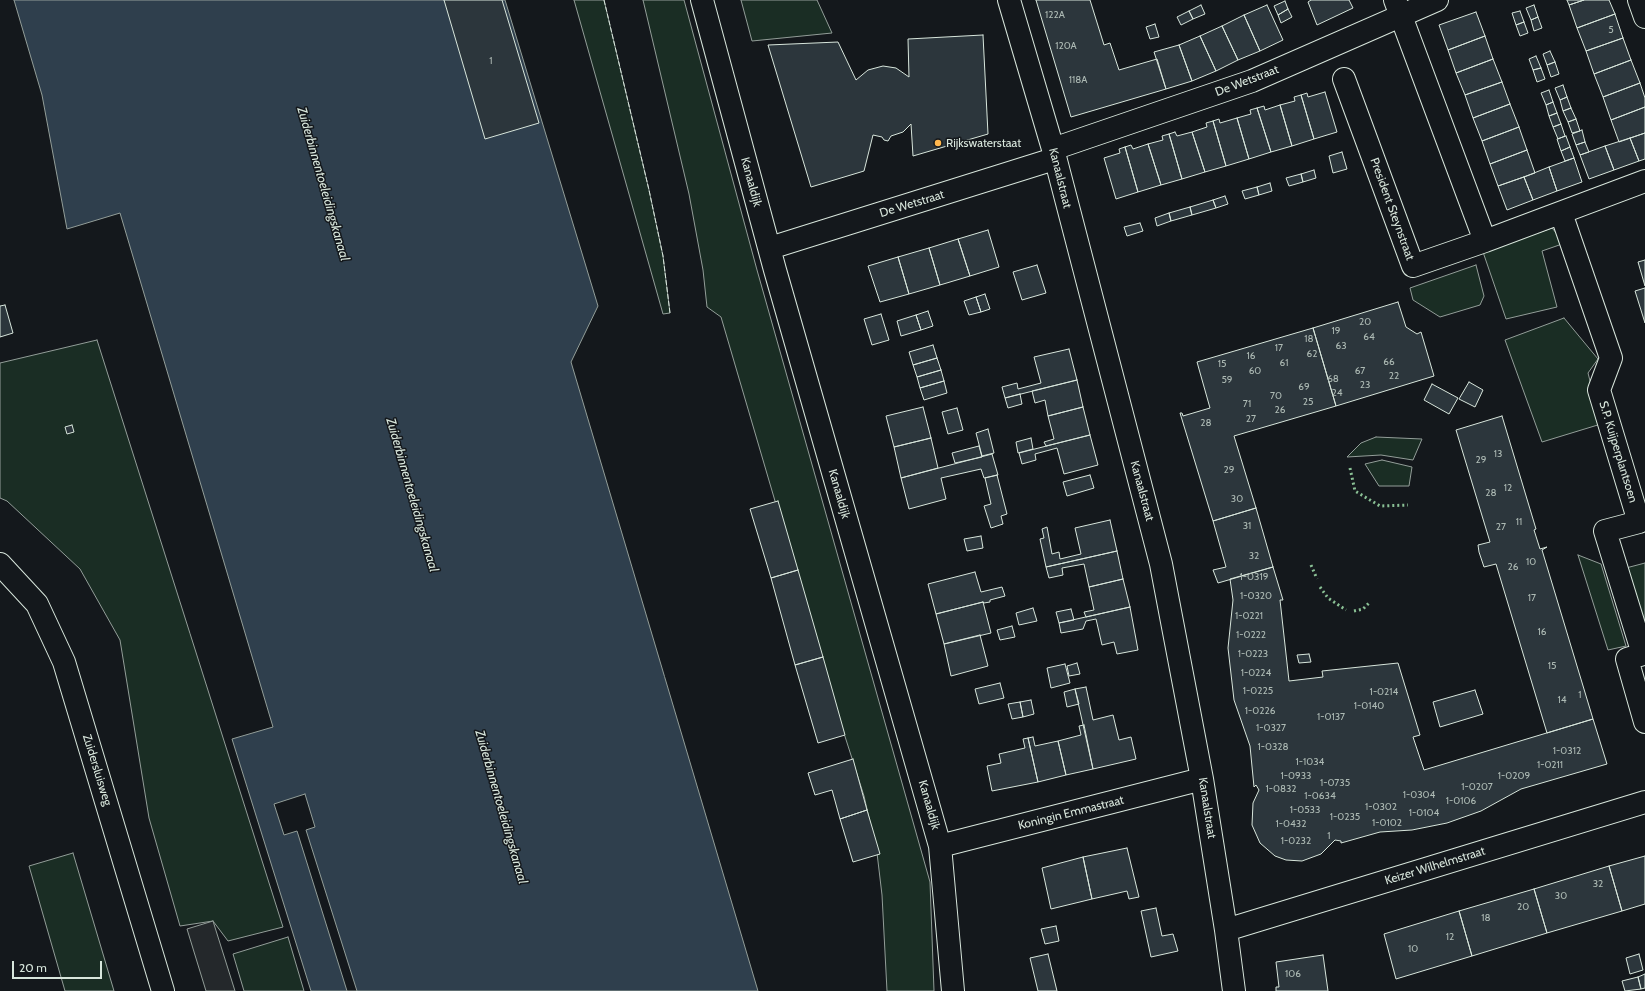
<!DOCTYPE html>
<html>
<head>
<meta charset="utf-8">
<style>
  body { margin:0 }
  #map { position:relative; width:1645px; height:991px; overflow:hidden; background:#14181c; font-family:Cabin,sans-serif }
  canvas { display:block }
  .scale { position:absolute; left:12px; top:961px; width:90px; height:18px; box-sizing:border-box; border:2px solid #d8e6dc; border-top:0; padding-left:5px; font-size:12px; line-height:14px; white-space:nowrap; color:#d8e6dc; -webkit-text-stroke:3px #14181c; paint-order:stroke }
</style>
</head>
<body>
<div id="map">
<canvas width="1645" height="991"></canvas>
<div class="scale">20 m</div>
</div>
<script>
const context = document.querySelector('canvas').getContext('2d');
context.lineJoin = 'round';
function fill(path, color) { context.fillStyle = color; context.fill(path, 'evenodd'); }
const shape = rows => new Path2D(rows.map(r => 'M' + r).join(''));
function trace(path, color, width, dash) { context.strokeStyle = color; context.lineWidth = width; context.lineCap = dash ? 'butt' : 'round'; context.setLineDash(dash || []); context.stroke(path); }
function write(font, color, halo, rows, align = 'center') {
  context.font = font + ' Cabin,sans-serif'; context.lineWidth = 3; context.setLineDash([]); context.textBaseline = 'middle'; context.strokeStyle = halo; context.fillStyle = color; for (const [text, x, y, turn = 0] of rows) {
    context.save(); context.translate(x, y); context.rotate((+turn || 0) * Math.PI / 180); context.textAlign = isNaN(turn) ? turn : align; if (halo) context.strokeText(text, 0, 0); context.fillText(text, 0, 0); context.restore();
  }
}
const green = shape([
  [574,0,604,0,649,190,663,256,670,313,663,314,574,0],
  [643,0,684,0,757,270,930,882,934,991,887,991,882,895,877,853,864,796,834,702,721,317,707,307,703,270,689,194,643,0],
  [741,0,817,0,832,33,752,41,741,0],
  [1552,228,1565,243,1542,251,1557,307,1506,319,1483,252,1552,228],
  [1476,265,1484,296,1480,305,1440,317,1413,300,1410,288,1476,265],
  [1564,318,1598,359,1588,373,1601,424,1542,442,1505,340,1564,318],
  [97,340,283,927,228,941,213,921,180,926,149,818,120,640,80,569,7,501,0,498,0,363,97,340],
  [1376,437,1422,439,1413,460,1381,455,1347,457,1361,443,1376,437],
  [1382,460,1412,467,1409,486,1379,486,1365,464,1382,460],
  [1578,555,1601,564,1626,646,1608,650,1578,555],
  [1645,563,1645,627,1626,568,1645,563],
  [73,853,114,991,65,991,29,866,73,853],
  [288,937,304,991,244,991,233,954,288,937]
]);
fill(green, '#1a2d24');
trace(green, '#939e99', 1);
const parking = shape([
  [213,921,235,991,206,991,187,929,213,921]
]);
fill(parking, '#24282b');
trace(parking, '#939e99', 1);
const water = shape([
  [14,0,505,0,598,306,571,362,758,991,311,991,232,739,273,727,120,213,67,229,42,95,14,0]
]);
fill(water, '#2f3f4d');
trace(water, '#939e99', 1);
const pier = shape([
  [305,794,315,827,306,830,357,991,347,991,297,831,284,835,274,804,305,794]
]);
fill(pier, '#14181c');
trace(pier, '#939e99', 1);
const building = shape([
  [444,0,502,0,539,123,485,139,444,0],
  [1036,0,1090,0,1104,45,1110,43,1119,70,1157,59,1166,89,1071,117,1036,0],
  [1311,0,1349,0,1353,8,1317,25,1308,2,1311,0],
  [1567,0,1584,0,1569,5,1567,0],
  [1584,0,1609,0,1615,14,1577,28,1569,5,1584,0],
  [1285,1,1288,9,1278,15,1274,6,1285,1],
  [1201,5,1205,14,1193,19,1189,11,1201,5],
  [1267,5,1283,40,1260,51,1244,15,1267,5],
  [1534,5,1538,17,1531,20,1526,8,1534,5],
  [1288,9,1292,17,1281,23,1278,15,1288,9],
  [1189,11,1193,19,1181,25,1177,17,1189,11],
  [1520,11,1524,22,1516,25,1512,13,1520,11],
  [1476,12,1485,36,1448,50,1439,25,1476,12],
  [1615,14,1623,38,1586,51,1577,28,1615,14],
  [1244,15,1260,51,1238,60,1222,26,1244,15],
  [1538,17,1542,28,1534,31,1531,20,1538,17],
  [1524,22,1528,33,1520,36,1516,25,1524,22],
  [1155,24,1159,37,1150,39,1146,27,1155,24],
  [1222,26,1238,60,1216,71,1200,36,1222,26],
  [983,35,988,134,913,156,911,124,903,132,891,136,888,141,884,140,882,137,873,135,864,171,811,187,768,45,838,42,856,80,868,70,883,66,896,68,909,77,908,39,983,35],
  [1200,36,1216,71,1192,81,1179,45,1200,36],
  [1485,36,1493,59,1456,73,1448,50,1485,36],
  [1623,38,1631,60,1594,74,1586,51,1623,38],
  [1179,45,1192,81,1166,89,1154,52,1179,45],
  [1550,51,1555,62,1547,65,1543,54,1550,51],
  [1536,56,1541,68,1533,70,1529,59,1536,56],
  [1493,59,1502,82,1465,95,1456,73,1493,59],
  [1631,60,1640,83,1603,97,1594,74,1631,60],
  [1555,62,1559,74,1551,77,1547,65,1555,62],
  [1541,68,1545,79,1537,82,1533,70,1541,68],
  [1502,82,1510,104,1473,118,1465,95,1502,82],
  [1640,83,1645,98,1645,107,1611,120,1603,97,1640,83],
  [1563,85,1567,97,1560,100,1555,88,1563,85],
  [1549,90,1553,102,1546,105,1541,93,1549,90],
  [1325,92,1337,132,1314,139,1301,95,1307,93,1308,97,1325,92],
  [1301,95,1314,139,1292,146,1280,105,1295,101,1294,97,1301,95],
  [1567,97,1571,108,1563,111,1560,100,1567,97],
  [1553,102,1557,113,1549,116,1546,105,1553,102],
  [1510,104,1519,127,1482,141,1473,118,1510,104],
  [1280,105,1292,146,1271,152,1257,108,1264,106,1265,110,1280,105],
  [1645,107,1645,133,1619,142,1611,120,1645,107],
  [1257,108,1271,152,1249,159,1237,118,1251,114,1250,110,1257,108],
  [1571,108,1576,119,1568,122,1563,111,1571,108],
  [1557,113,1561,124,1553,127,1549,116,1557,113],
  [1237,118,1249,159,1226,166,1213,121,1219,119,1220,123,1237,118],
  [1576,119,1580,131,1572,133,1568,122,1576,119],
  [1213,121,1226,166,1205,172,1192,132,1207,127,1206,123,1213,121],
  [1561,124,1565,136,1558,139,1553,127,1561,124],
  [1519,127,1527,150,1490,164,1482,141,1519,127],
  [1582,130,1585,142,1576,145,1572,134,1582,130],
  [1175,132,1177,136,1192,132,1205,172,1182,179,1169,134,1175,132],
  [1645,133,1645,159,1639,161,1630,138,1645,133],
  [1169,134,1182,179,1161,185,1148,144,1163,140,1162,136,1169,134],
  [1566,136,1570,147,1561,151,1557,139,1566,136],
  [1630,138,1639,161,1614,170,1605,146,1630,138],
  [1585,142,1589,152,1580,155,1576,145,1585,142],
  [1148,144,1161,185,1138,192,1125,147,1131,145,1133,149,1148,144],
  [1605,146,1614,170,1589,179,1580,155,1605,146],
  [1125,147,1138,192,1116,199,1104,158,1120,153,1119,149,1125,147],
  [1570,147,1574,158,1565,161,1561,151,1570,147],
  [1527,150,1535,173,1498,186,1490,164,1527,150],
  [1342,152,1347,169,1333,173,1329,156,1342,152],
  [1574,158,1582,182,1557,191,1549,167,1574,158],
  [1549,167,1557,191,1533,200,1524,177,1549,167],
  [1314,170,1316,178,1303,182,1301,174,1314,170],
  [1301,174,1303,182,1289,186,1286,178,1301,174],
  [1524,177,1533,200,1507,210,1498,186,1524,177],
  [1270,183,1272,191,1259,195,1257,187,1270,183],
  [1257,187,1259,195,1245,199,1242,191,1257,187],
  [1225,196,1228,204,1216,208,1213,200,1225,196],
  [1213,200,1216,208,1192,215,1190,207,1213,200],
  [1190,207,1192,215,1171,221,1169,213,1190,207],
  [1169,213,1171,221,1157,226,1155,218,1169,213],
  [1140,223,1143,231,1127,236,1124,227,1140,223],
  [988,230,999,267,970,276,958,239,988,230],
  [958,239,970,276,940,285,929,248,958,239],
  [929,248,940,285,909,294,898,257,929,248],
  [898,257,909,294,880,302,868,266,898,257],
  [1645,260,1645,286,1638,262,1645,260],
  [1037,265,1046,293,1022,300,1013,272,1037,265],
  [1645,288,1645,323,1635,291,1645,288],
  [985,294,990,309,981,312,976,297,985,294],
  [976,297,981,312,969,315,964,301,976,297],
  [1398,302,1406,327,1417,334,1421,332,1434,376,1336,406,1313,328,1398,302],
  [5,305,13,333,0,337,0,306,5,305],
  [928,311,933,326,921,330,916,315,928,311],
  [881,314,889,340,872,345,864,319,881,314],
  [916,315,921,330,901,336,897,321,916,315],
  [1313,328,1336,406,1234,436,1256,508,1213,521,1180,413,1182,413,1183,416,1210,408,1197,362,1313,328],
  [933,345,937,358,913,365,909,352,933,345],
  [1069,349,1077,380,1005,398,1002,387,1017,383,1018,389,1041,383,1034,357,1069,349],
  [937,358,941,370,917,377,913,365,937,358],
  [941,370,944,381,920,388,917,377,941,370],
  [1077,380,1083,407,1048,416,1045,400,1035,403,1032,391,1077,380],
  [944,381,947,393,924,400,920,388,944,381],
  [1469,382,1483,390,1475,407,1459,399,1469,382],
  [1432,384,1458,398,1449,414,1424,400,1432,384],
  [1020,394,1022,404,1008,408,1005,398,1020,394],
  [923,407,931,438,894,447,886,416,923,407],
  [1083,407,1090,435,1046,446,1044,442,1054,439,1048,416,1083,407],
  [957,408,963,430,948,434,942,412,957,408],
  [1502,416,1536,529,1534,530,1540,549,1547,547,1542,550,1593,719,1547,733,1496,564,1484,567,1479,552,1478,545,1490,542,1456,430,1502,416],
  [72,425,74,432,67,434,65,427,72,425],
  [988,429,994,453,982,456,976,433,988,429],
  [1090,435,1098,465,1064,474,1057,448,1035,454,1036,460,1022,464,1019,453,1090,435],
  [931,438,938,468,901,478,894,447,931,438],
  [1031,438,1033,449,1018,453,1016,442,1031,438],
  [979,446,982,457,955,463,952,453,979,446],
  [992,454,998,475,984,478,981,469,941,478,946,499,909,509,901,478,992,454],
  [997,475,1007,514,1001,516,1003,524,991,528,984,506,991,504,985,478,997,475],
  [1090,475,1094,488,1067,496,1063,482,1090,475],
  [778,501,798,570,771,578,750,509,778,501],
  [1256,508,1273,567,1218,583,1213,570,1226,567,1213,521,1256,508],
  [1110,520,1117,551,1046,567,1040,539,1044,538,1042,529,1047,527,1052,554,1059,552,1060,559,1081,554,1075,528,1110,520],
  [981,536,983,548,967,551,964,539,981,536],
  [1117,551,1123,579,1089,587,1084,564,1062,568,1063,575,1049,578,1046,567,1117,551],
  [1273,567,1283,600,1280,600,1289,681,1323,677,1322,671,1398,663,1420,735,1413,737,1424,770,1593,719,1607,764,1521,789,1481,811,1447,823,1412,830,1380,832,1341,843,1341,841,1335,840,1321,854,1302,861,1286,860,1275,856,1260,843,1252,825,1253,803,1259,790,1256,785,1254,787,1250,746,1234,700,1228,648,1233,600,1230,579,1273,567],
  [798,570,823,657,795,665,771,578,798,570],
  [975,572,981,592,1002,587,1005,596,990,600,990,602,984,603,983,602,936,614,928,584,975,572],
  [1123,579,1130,607,1086,617,1084,612,1094,610,1089,587,1123,579],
  [983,602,991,633,944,644,936,614,983,602],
  [1130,607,1138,650,1117,654,1114,642,1102,645,1096,619,1086,621,1083,629,1061,633,1059,623,1130,607],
  [1033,608,1037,621,1019,625,1016,613,1033,608],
  [1071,609,1074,620,1059,623,1056,612,1071,609],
  [1012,626,1015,637,1000,640,997,630,1012,626],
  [980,635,988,666,951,676,944,644,980,635],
  [1309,654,1311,662,1299,663,1297,655,1309,654],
  [823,657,845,735,818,743,795,665,823,657],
  [1077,663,1080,674,1069,676,1067,666,1077,663],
  [1065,664,1070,683,1051,688,1047,668,1065,664],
  [1000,683,1004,698,979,704,975,689,1000,683],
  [1086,687,1093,720,1113,715,1119,740,1131,737,1136,759,1093,769,1075,689,1086,687],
  [1075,689,1079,704,1067,707,1064,692,1075,689],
  [1475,690,1483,714,1440,727,1433,702,1475,690],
  [1031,700,1034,714,1023,717,1020,702,1031,700],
  [1020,702,1023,717,1012,719,1008,704,1020,702],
  [1084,725,1093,769,1066,775,1058,741,1081,735,1079,726,1084,725],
  [1033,737,1035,746,1058,741,1066,775,1038,782,1028,738,1033,737],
  [1028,738,1038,782,992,791,987,766,1001,763,999,754,1025,748,1023,739,1028,738],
  [853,759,867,810,840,819,832,790,815,795,808,773,853,759],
  [867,810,880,854,853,862,840,819,867,810],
  [1127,848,1139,897,1129,899,1127,891,1092,899,1083,857,1127,848],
  [1645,856,1645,904,1622,911,1609,866,1645,856],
  [1083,857,1092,899,1051,909,1042,868,1083,857],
  [1609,866,1622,911,1547,933,1534,889,1609,866],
  [1534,889,1547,933,1472,956,1459,911,1534,889],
  [1156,908,1162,936,1173,934,1178,951,1151,957,1141,911,1156,908],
  [1459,911,1472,956,1396,979,1384,934,1459,911],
  [1056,926,1059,941,1045,944,1041,929,1056,926],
  [1048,954,1057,991,1038,991,1030,958,1048,954],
  [1639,954,1643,970,1630,974,1626,958,1639,954],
  [1323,955,1328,991,1276,991,1276,987,1279,987,1276,962,1323,955],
  [1645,974,1645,988,1641,989,1638,977,1645,974],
  [1638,977,1641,989,1625,991,1622,981,1638,977]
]);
fill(building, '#2c363c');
trace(building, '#d8e6dc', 1);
const minor = shape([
  [702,0,775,270,940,846,953,991],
  [1009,0,1053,149,1161,564,1202,779,1226,930,1234,991],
  [1395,0,1485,241,1645,181],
  [1639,0,1645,17],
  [1344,79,1413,266,1485,241],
  [1053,149,1252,81,1437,0],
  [1561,213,1611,358,1599,390,1639,522,1605,531,1643,654,1627,659,1645,722],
  [770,248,1054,159],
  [0,564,37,604,64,662,163,991],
  [940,846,1202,779],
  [1226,930,1645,802]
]);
trace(minor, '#d8e6dc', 24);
trace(minor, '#14181c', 22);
trace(shape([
  [1350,468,1355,491,1380,506,1408,505],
  [1311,565,1317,579],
  [1320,587,1328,598,1346,610],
  [1354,611,1363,609,1370,602]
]), '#8ac095', 3, [2, 3]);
trace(shape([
  [604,0,649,190,663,256,670,313]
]), '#d8e6dc', 1, [5, 2]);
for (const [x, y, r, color] of [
  [938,143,4,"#ffb74d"]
]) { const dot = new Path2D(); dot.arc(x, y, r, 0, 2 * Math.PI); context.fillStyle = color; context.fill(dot); trace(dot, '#14181c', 1.5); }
write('10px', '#adbab4', null, [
  ["122A",1055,15],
  ["5",1611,30],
  ["120A",1066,46],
  ["1",491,61],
  ["118A",1078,80],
  ["20",1365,322],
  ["19",1336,331],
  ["64",1369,337],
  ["18",1309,339],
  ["63",1341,346],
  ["17",1279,348],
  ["62",1312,354],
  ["16",1251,356],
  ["66",1389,362],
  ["61",1284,363],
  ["15",1222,364],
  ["60",1255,371],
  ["67",1360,371],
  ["22",1394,376],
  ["68",1333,379],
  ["59",1227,380],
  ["23",1365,385],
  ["69",1304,387],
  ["24",1337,393],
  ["70",1276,396],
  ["25",1308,402],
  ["71",1247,404],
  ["26",1280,410],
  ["27",1251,419],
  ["28",1206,423],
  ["13",1498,454],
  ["29",1481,460],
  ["29",1229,470],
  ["12",1508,488],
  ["28",1491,493],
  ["30",1237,499],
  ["11",1519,522],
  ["31",1247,526],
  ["27",1501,527],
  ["32",1254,556],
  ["10",1531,562],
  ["26",1513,567],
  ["1-0319",1254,577],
  ["1-0320",1256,596],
  ["17",1532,598],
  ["1-0221",1249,616],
  ["16",1542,632],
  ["1-0222",1251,635],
  ["1-0223",1253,654],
  ["15",1552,666],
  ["1-0224",1256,673],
  ["1-0225",1258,691],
  ["1-0214",1384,692],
  ["1",1580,695],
  ["14",1562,700],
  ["1-0140",1369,706],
  ["1-0226",1260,711],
  ["1-0137",1331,717],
  ["1-0327",1271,728],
  ["1-0328",1273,747],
  ["1-0312",1567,751],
  ["1-1034",1310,762],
  ["1-0211",1550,765],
  ["1-0933",1296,776],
  ["1-0209",1514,776],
  ["1-0735",1335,783],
  ["1-0207",1477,787],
  ["1-0832",1281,789],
  ["1-0304",1419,795],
  ["1-0634",1320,796],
  ["1-0106",1461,801],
  ["1-0302",1381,807],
  ["1-0533",1305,810],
  ["1-0104",1424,813],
  ["1-0235",1345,817],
  ["1-0102",1387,823],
  ["1-0432",1291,824],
  ["1",1329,836],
  ["1-0232",1296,841],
  ["32",1598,884],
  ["30",1561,896],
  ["20",1523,907],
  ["18",1486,918],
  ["12",1450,937],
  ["10",1413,949],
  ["106",1293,974]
]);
write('12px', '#d8e6dc', '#14181c', [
  ["De Wetstraat",1247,81,-21],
  ["Kanaalstraat",1060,178,76],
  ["Kanaaldijk",751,182,75],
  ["De Wetstraat",912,204,-17],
  ["President Steynstraat",1392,209,70],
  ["S.P. Kuijperplantsoen",1618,452,73],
  ["Kanaalstraat",1142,491,75],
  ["Kanaaldijk",839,494,74],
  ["Zuidersluisweg",97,770,73],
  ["Kanaaldijk",929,805,74],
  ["Kanaalstraat",1207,808,81],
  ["Koningin Emmastraat",1071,813,-14],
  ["Keizer Wilhelmstraat",1435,866,-17]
]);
write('12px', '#d8e6dc', '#14181c', [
  ["Rijkswaterstaat",946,143]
], 'left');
write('italic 13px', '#d8e6dc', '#14181c', [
  ["Zuiderbinnentoeleidingskanaal",323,184,74],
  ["Zuiderbinnentoeleidingskanaal",412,495,74],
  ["Zuiderbinnentoeleidingskanaal",501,807,74]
]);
</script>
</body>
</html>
